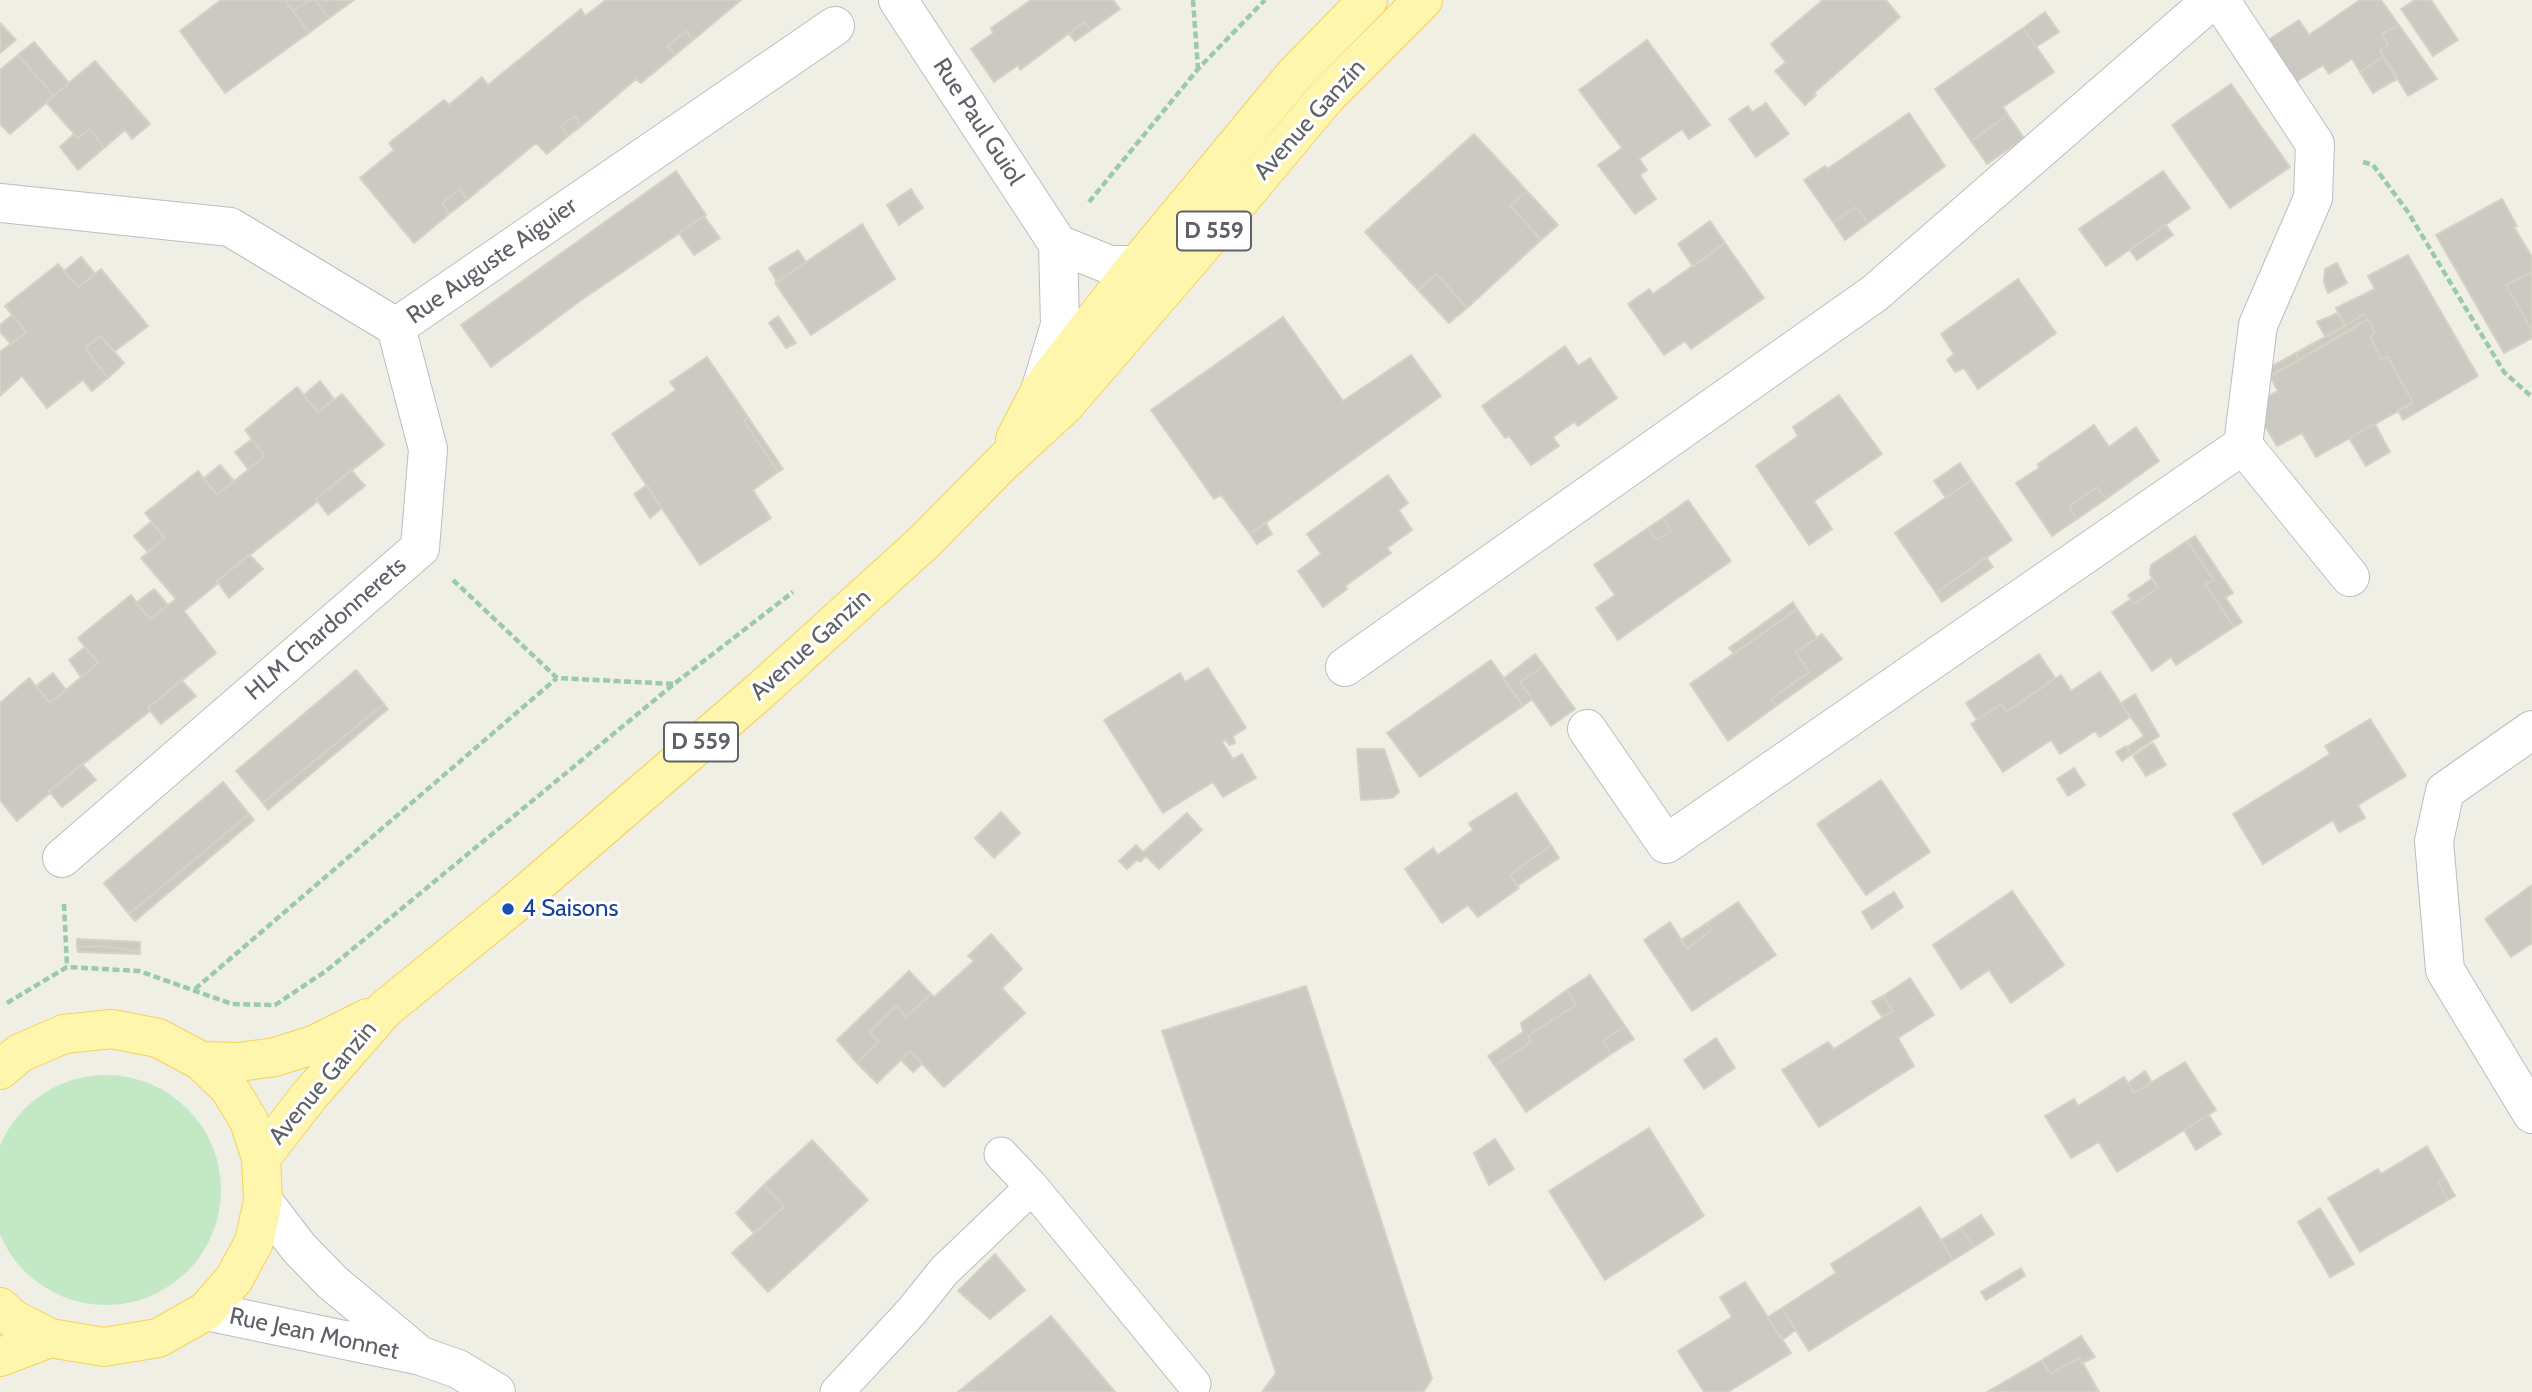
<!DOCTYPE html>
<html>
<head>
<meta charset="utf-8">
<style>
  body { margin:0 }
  canvas { display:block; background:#f0efe6 }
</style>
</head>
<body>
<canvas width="2532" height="1392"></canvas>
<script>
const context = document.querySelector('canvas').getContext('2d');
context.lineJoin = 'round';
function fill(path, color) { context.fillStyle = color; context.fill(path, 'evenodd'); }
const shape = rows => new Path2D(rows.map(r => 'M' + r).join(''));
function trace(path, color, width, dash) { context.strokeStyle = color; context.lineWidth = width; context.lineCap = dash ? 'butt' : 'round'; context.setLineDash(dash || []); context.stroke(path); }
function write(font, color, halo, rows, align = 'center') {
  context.font = font + ' Cabin,sans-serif'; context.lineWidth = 6; context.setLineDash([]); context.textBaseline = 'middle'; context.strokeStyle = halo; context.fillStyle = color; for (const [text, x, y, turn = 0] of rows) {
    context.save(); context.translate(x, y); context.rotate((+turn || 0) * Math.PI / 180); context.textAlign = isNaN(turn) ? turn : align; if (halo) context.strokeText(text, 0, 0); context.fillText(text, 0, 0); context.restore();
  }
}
fill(shape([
  '-9 1190a115 115 0 1 1 230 0a115 115 0 1 1-230 0Z'
]), '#c3e8c5');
const building = shape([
  [221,0,285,0,309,33,225,93,180,31,221,0],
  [285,0,310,0,293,11,285,0],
  [310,0,315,0,329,18,309,33,293,11,310,0],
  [315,0,354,0,329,18,315,0],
  [606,0,741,0,693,40,686,31,668,46,675,55,641,83,636,79,581,126,575,116,561,126,568,136,547,154,536,143,467,200,460,189,442,203,449,214,414,243,360,178,394,150,389,143,444,100,449,105,482,77,488,85,581,9,585,16,606,0],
  [1031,0,1113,0,1120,9,1091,30,1084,22,1020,70,1018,65,994,82,971,49,993,33,991,28,1031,0],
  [1823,0,1886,0,1900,17,1814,93,1816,95,1805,105,1775,71,1786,62,1771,44,1823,0],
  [2360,0,2381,0,2399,25,2382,34,2388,45,2380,50,2383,57,2360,72,2352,59,2329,74,2323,65,2296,82,2268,40,2299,20,2309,35,2360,0],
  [2415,0,2431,0,2458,40,2433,56,2401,9,2415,0],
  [2045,12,2059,32,2036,47,2023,28,2045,12],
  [1084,22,1091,30,1075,41,1069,34,1084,22],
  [0,23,16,40,0,53,0,23],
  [2399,25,2437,79,2408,96,2380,50,2388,45,2382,34,2399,25],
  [2023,28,2054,72,2003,107,2008,115,1971,141,1935,89,2023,28],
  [686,31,693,40,675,55,668,46,686,31],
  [1647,40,1710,125,1689,139,1682,129,1639,159,1647,170,1640,175,1656,199,1635,214,1598,165,1622,148,1579,90,1647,40],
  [34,42,69,83,54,96,18,55,34,42],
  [18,55,54,96,10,134,0,124,0,70,18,55],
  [2383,57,2397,79,2373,93,2360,72,2383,57],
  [95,61,150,124,132,139,125,130,104,148,90,129,78,138,46,102,95,61],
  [2231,84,2290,167,2230,208,2172,125,2231,84],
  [1766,103,1789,134,1756,157,1729,119,1748,106,1752,112,1766,103],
  [1909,113,1945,166,1868,223,1856,207,1833,222,1804,180,1825,166,1827,169,1909,113],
  [2008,115,2024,138,1987,164,1971,141,2008,115],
  [575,116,581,126,568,136,561,126,575,116],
  [90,129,104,148,78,170,60,147,74,134,78,138,90,129],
  [1474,134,1527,191,1510,205,1541,240,1467,308,1437,274,1418,290,1365,232,1474,134],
  [676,171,706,215,580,301,491,367,461,325,676,171],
  [2163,171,2190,208,2106,266,2079,229,2163,171],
  [460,189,467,200,449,214,442,203,460,189],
  [911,189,923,208,899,225,887,205,911,189],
  [1527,191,1558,225,1541,240,1510,205,1527,191],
  [2502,199,2517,226,2514,227,2532,257,2532,272,2506,285,2532,331,2532,338,2504,353,2436,235,2502,199],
  [1856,207,1868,223,1845,240,1833,222,1856,207],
  [704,216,720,238,694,255,679,233,704,216],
  [1710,221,1725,243,1693,267,1678,244,1710,221],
  [862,224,895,279,811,335,775,283,862,224],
  [2166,225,2173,235,2137,260,2130,250,2166,225],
  [1725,243,1764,298,1691,349,1685,341,1664,355,1628,304,1649,289,1653,294,1725,243],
  [798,250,806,262,777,282,769,268,798,250],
  [2408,255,2478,376,2403,420,2398,410,2413,403,2388,357,2381,360,2370,337,2375,333,2368,319,2364,314,2345,326,2336,308,2375,289,2368,276,2408,255],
  [81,257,95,274,78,287,64,271,81,257],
  [2337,263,2347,283,2328,293,2324,282,2325,269,2337,263],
  [58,264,78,287,101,269,148,326,115,351,100,336,85,348,108,378,92,391,83,380,47,408,22,376,0,396,0,352,26,332,5,306,58,264],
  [2532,272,2532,331,2506,285,2532,272],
  [1437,274,1467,308,1449,323,1418,290,1437,274],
  [2018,279,2056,333,1978,389,1964,368,1955,372,1947,360,1954,354,1941,334,2018,279],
  [2338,313,2345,326,2325,336,2317,322,2338,313],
  [2364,314,2368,319,2348,332,2345,326,2364,314],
  [12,315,26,332,11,344,0,332,0,325,12,315],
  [778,316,796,343,786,348,769,323,778,316],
  [1283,317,1343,401,1411,355,1441,396,1250,534,1221,495,1214,499,1151,410,1283,317],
  [2368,319,2375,333,2370,337,2381,360,2388,357,2413,403,2316,457,2302,433,2277,446,2252,405,2278,391,2270,376,2368,319],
  [2345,326,2348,332,2299,360,2296,353,2345,326],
  [100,336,124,363,108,378,85,348,100,336],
  [1565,346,1578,366,1590,358,1617,398,1578,426,1574,422,1553,437,1559,446,1531,465,1509,436,1505,438,1482,406,1565,346],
  [2296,353,2299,360,2270,376,2267,369,2296,353],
  [707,357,748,417,744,421,778,472,753,490,771,518,700,565,612,434,676,390,670,382,707,357],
  [320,381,334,399,318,412,304,395,320,381],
  [297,387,318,412,342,394,384,445,316,499,318,501,217,581,218,583,184,611,216,653,148,708,150,711,49,791,51,792,17,821,0,800,0,703,29,678,50,703,66,690,98,663,78,638,131,595,150,619,176,599,141,558,165,538,145,513,198,471,217,495,265,456,245,430,297,387],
  [1839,395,1882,454,1814,501,1832,529,1809,545,1756,466,1798,436,1793,427,1839,395],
  [748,417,783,469,778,472,744,421,748,417],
  [2375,424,2390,452,2366,466,2349,438,2375,424],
  [2094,425,2109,447,2136,427,2159,461,2106,499,2097,487,2069,506,2077,519,2052,536,2016,483,2039,468,2038,464,2094,425],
  [252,439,265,456,248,469,235,452,252,439],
  [1960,463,1971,480,1946,498,1934,481,1960,463],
  [220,465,234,481,217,495,204,478,220,465],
  [351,470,365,486,328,515,316,499,351,470],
  [1388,475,1408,503,1399,510,1412,530,1387,548,1391,553,1345,586,1347,589,1323,607,1298,571,1321,554,1307,534,1388,475],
  [1971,480,2012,540,1936,593,1895,533,1971,480],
  [647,485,662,508,650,518,634,494,647,485],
  [2097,487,2106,499,2077,519,2069,506,2097,487],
  [1688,500,1731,561,1618,640,1596,608,1615,595,1594,565,1648,528,1656,540,1671,531,1663,518,1688,500],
  [1663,518,1671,531,1656,540,1648,528,1663,518],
  [151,522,165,538,148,552,134,536,151,522],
  [1266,523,1272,534,1257,544,1250,534,1266,523],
  [2195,536,2233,593,2225,597,2242,622,2234,627,2205,584,2214,580,2187,541,2195,536],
  [2187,541,2214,580,2205,584,2234,627,2176,665,2171,657,2152,671,2112,612,2130,600,2134,604,2158,588,2150,574,2151,565,2187,541],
  [249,554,263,569,229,598,217,581,249,554],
  [1986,557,1993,567,1942,602,1936,593,1986,557],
  [2152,579,2158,588,2134,604,2128,595,2152,579],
  [154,589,168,605,150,619,136,603,154,589],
  [1793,602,1797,609,1734,654,1729,648,1793,602],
  [1797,609,1817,638,1796,652,1809,672,1771,699,1776,706,1728,741,1690,684,1797,609],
  [1822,634,1842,659,1776,706,1771,699,1809,672,1796,652,1822,634],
  [85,647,98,663,81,677,69,660,85,647],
  [1535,654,1544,666,1520,682,1532,699,1523,706,1503,679,1535,654],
  [2039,654,2055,678,2006,712,2001,704,1977,720,1966,703,2039,654],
  [1491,660,1523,706,1420,777,1387,733,1491,660],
  [1544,666,1575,709,1551,726,1520,682,1544,666],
  [1208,668,1246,728,1233,736,1235,743,1229,745,1226,740,1222,742,1233,759,1242,754,1256,778,1223,797,1213,782,1163,813,1104,720,1180,673,1185,682,1208,668],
  [356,670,384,704,263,803,236,771,356,670],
  [2100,672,2130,717,2100,737,2095,731,2060,754,2051,740,2003,772,1971,724,2001,704,2006,712,2061,675,2071,691,2100,672],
  [53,673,66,690,50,703,36,686,53,673],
  [181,680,196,696,161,724,148,708,181,680],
  [2135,694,2159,736,2132,754,2127,747,2144,736,2121,703,2135,694],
  [384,704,388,709,268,810,263,803,384,704],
  [2370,719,2406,776,2358,805,2365,818,2339,832,2333,820,2263,864,2233,814,2330,754,2325,746,2370,719],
  [2153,743,2166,765,2146,776,2133,756,2153,743],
  [2126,746,2132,754,2122,761,2116,752,2126,746],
  [1357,749,1384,749,1399,792,1392,798,1361,800,1357,749],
  [82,764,96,780,62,807,49,791,82,764],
  [2074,768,2085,785,2068,796,2057,779,2074,768],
  [1881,780,1930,852,1866,895,1817,824,1881,780],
  [223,782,249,814,129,914,104,883,223,782],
  [1516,793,1551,845,1510,875,1519,888,1478,917,1468,905,1442,923,1405,869,1433,848,1438,855,1473,830,1469,823,1516,793],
  [1001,812,1020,833,994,858,975,838,1001,812],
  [1187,813,1202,830,1159,869,1146,856,1140,862,1137,860,1127,869,1119,861,1136,845,1143,852,1187,813],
  [249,814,254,820,135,921,129,914,249,814],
  [1551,845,1559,858,1517,886,1510,875,1551,845],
  [2532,885,2532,943,2511,957,2485,919,2532,885],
  [2012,891,2064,965,2011,1003,1989,970,1961,989,1933,945,2012,891],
  [1894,892,1903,907,1872,929,1862,912,1894,892],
  [1738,902,1776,955,1692,1011,1644,940,1670,922,1687,949,1712,930,1707,923,1738,902],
  [1707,923,1712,930,1687,949,1681,940,1707,923],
  [991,934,1022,969,1002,988,1025,1013,944,1087,910,1051,877,1083,857,1063,879,1042,870,1032,896,1006,906,1017,931,994,934,997,974,961,968,956,991,934],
  [77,939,140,942,140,952,101,946,77,947,77,939],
  [101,946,140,952,140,954,78,952,77,947,101,946],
  [909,971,931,994,906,1017,896,1006,870,1032,879,1042,857,1063,837,1040,909,971],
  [1590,975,1625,1026,1603,1041,1611,1054,1526,1112,1495,1066,1530,1043,1529,1035,1576,1005,1567,990,1590,975],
  [1910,978,1934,1015,1898,1038,1914,1066,1819,1127,1782,1070,1828,1042,1834,1049,1893,1011,1883,996,1910,978],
  [1306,986,1432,1379,1423,1392,1262,1392,1276,1373,1162,1031,1306,986],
  [1567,990,1576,1005,1529,1035,1530,1043,1495,1066,1488,1056,1523,1032,1521,1023,1567,990],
  [1883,996,1893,1011,1882,1017,1872,1002,1883,996],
  [1625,1026,1634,1039,1611,1054,1603,1041,1625,1026],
  [1716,1038,1735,1068,1704,1089,1684,1060,1716,1038],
  [910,1051,922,1064,913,1072,901,1060,910,1051],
  [2185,1062,2216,1110,2117,1172,2099,1142,2071,1158,2045,1116,2074,1099,2078,1106,2124,1077,2134,1093,2185,1062],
  [2145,1071,2152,1083,2134,1093,2128,1083,2145,1071],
  [2209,1115,2221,1134,2196,1150,2184,1130,2209,1115],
  [1649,1128,1704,1216,1605,1280,1549,1191,1649,1128],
  [1495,1139,1514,1169,1489,1185,1474,1153,1495,1139],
  [812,1140,868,1200,768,1292,732,1253,784,1207,764,1185,812,1140],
  [2427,1146,2445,1178,2438,1182,2448,1200,2360,1252,2328,1198,2378,1169,2381,1174,2427,1146],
  [2445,1178,2455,1196,2448,1200,2438,1182,2445,1178],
  [764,1185,784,1207,754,1233,736,1213,764,1185],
  [1920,1207,1953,1260,1809,1351,1782,1308,1836,1273,1831,1264,1920,1207],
  [2320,1208,2354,1264,2330,1277,2298,1222,2320,1208],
  [1981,1215,1994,1234,1974,1247,1961,1228,1981,1215],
  [1961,1228,1974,1247,1953,1260,1941,1240,1961,1228],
  [995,1254,1025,1290,990,1319,958,1291,995,1254],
  [2021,1268,2025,1276,1986,1300,1981,1292,2021,1268],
  [1745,1282,1791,1353,1728,1392,1704,1392,1678,1351,1732,1317,1720,1297,1745,1282],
  [1782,1308,1796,1330,1782,1340,1768,1317,1782,1308],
  [1051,1316,1115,1392,958,1392,1051,1316],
  [2081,1336,2095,1357,2082,1363,2080,1358,2050,1374,2042,1360,2081,1336],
  [2080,1358,2099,1392,1987,1392,2042,1360,2050,1374,2080,1358]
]);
fill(building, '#ccc9c3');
trace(building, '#d5d1c4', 2);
const lane = shape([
  [1001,1154,1032,1187],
  [837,1392,912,1311,944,1271,1032,1187,1194,1384]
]);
const street = shape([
  [898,0,1058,244,1060,325,1041,388],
  [0,203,230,227,396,327,835,26],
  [1058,244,1110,265,1137,265,1163,260],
  [2243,445,2350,577],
  [1345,667,1875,293,2212,0],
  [1587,729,1666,844,2243,445,2258,325,2313,198,2315,144,2220,0],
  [2532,730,2445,791,2434,841,2445,970,2532,1114],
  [62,858,420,548,428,449,396,327],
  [263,1201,299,1248,332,1282,417,1353],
  [206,1311,421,1356,458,1369,496,1392]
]);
const primary = shape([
  [1015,439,1041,389,1137,265,1295,74,1368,0],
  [201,1061,239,1062,275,1057,316,1044,368,1018],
  [0,1070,20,1053,64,1034,112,1029,158,1038,201,1061,229,1088,249,1121,261,1158,263,1201,254,1242,234,1279,206,1311,158,1338,104,1347,50,1338,13,1319,0,1307],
  [261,1158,309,1096,385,1009,508,909,759,692,923,543,1004,461,1065,405,1195,254,1326,97,1423,0],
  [0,1357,50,1338]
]);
trace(lane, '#bbbdc2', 35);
trace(street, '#bbbdc2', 40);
trace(primary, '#f4d25b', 40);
trace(shape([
  [1193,0,1198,69],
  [2363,162,2373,165,2408,212,2504,372,2532,397],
  [1089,202,1198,69,1265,0],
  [453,580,557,678,674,684],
  [64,904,67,967],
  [195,989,557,678],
  [7,1003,67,967,139,971,232,1004,275,1005,326,971,674,684,793,592]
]), '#9bc9ab', 4.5, [7, 3.5]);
trace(lane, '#fff', 33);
trace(street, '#fff', 38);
trace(primary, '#fff6ad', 38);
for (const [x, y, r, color] of [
  [508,909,7,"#1a4fb4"]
]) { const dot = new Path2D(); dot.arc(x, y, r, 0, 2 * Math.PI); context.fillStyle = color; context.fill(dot); trace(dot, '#fff', 2.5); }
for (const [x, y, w] of [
  [1214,231,74],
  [701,742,74]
]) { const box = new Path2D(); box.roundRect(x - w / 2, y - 19.5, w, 39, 5); context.fillStyle = '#fff'; context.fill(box); trace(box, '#5e6167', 2); }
write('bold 23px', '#5e6167', null, [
  ["D 559",1214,231],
  ["D 559",701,742]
]);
write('24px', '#5e6167', '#fff', [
  ["Avenue Ganzin",1310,120,-48],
  ["Rue Paul Guiol",978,122,57],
  ["Rue Auguste Aiguier",492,261,-35],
  ["HLM Chardonnerets",326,629,-41],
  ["Avenue Ganzin",811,645,-42],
  ["Avenue Ganzin",323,1083,-50],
  ["Rue Jean Monnet",314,1334,12]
]);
write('24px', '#164399', '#fff', [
  ["4 Saisons",522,909]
], 'left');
</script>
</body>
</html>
